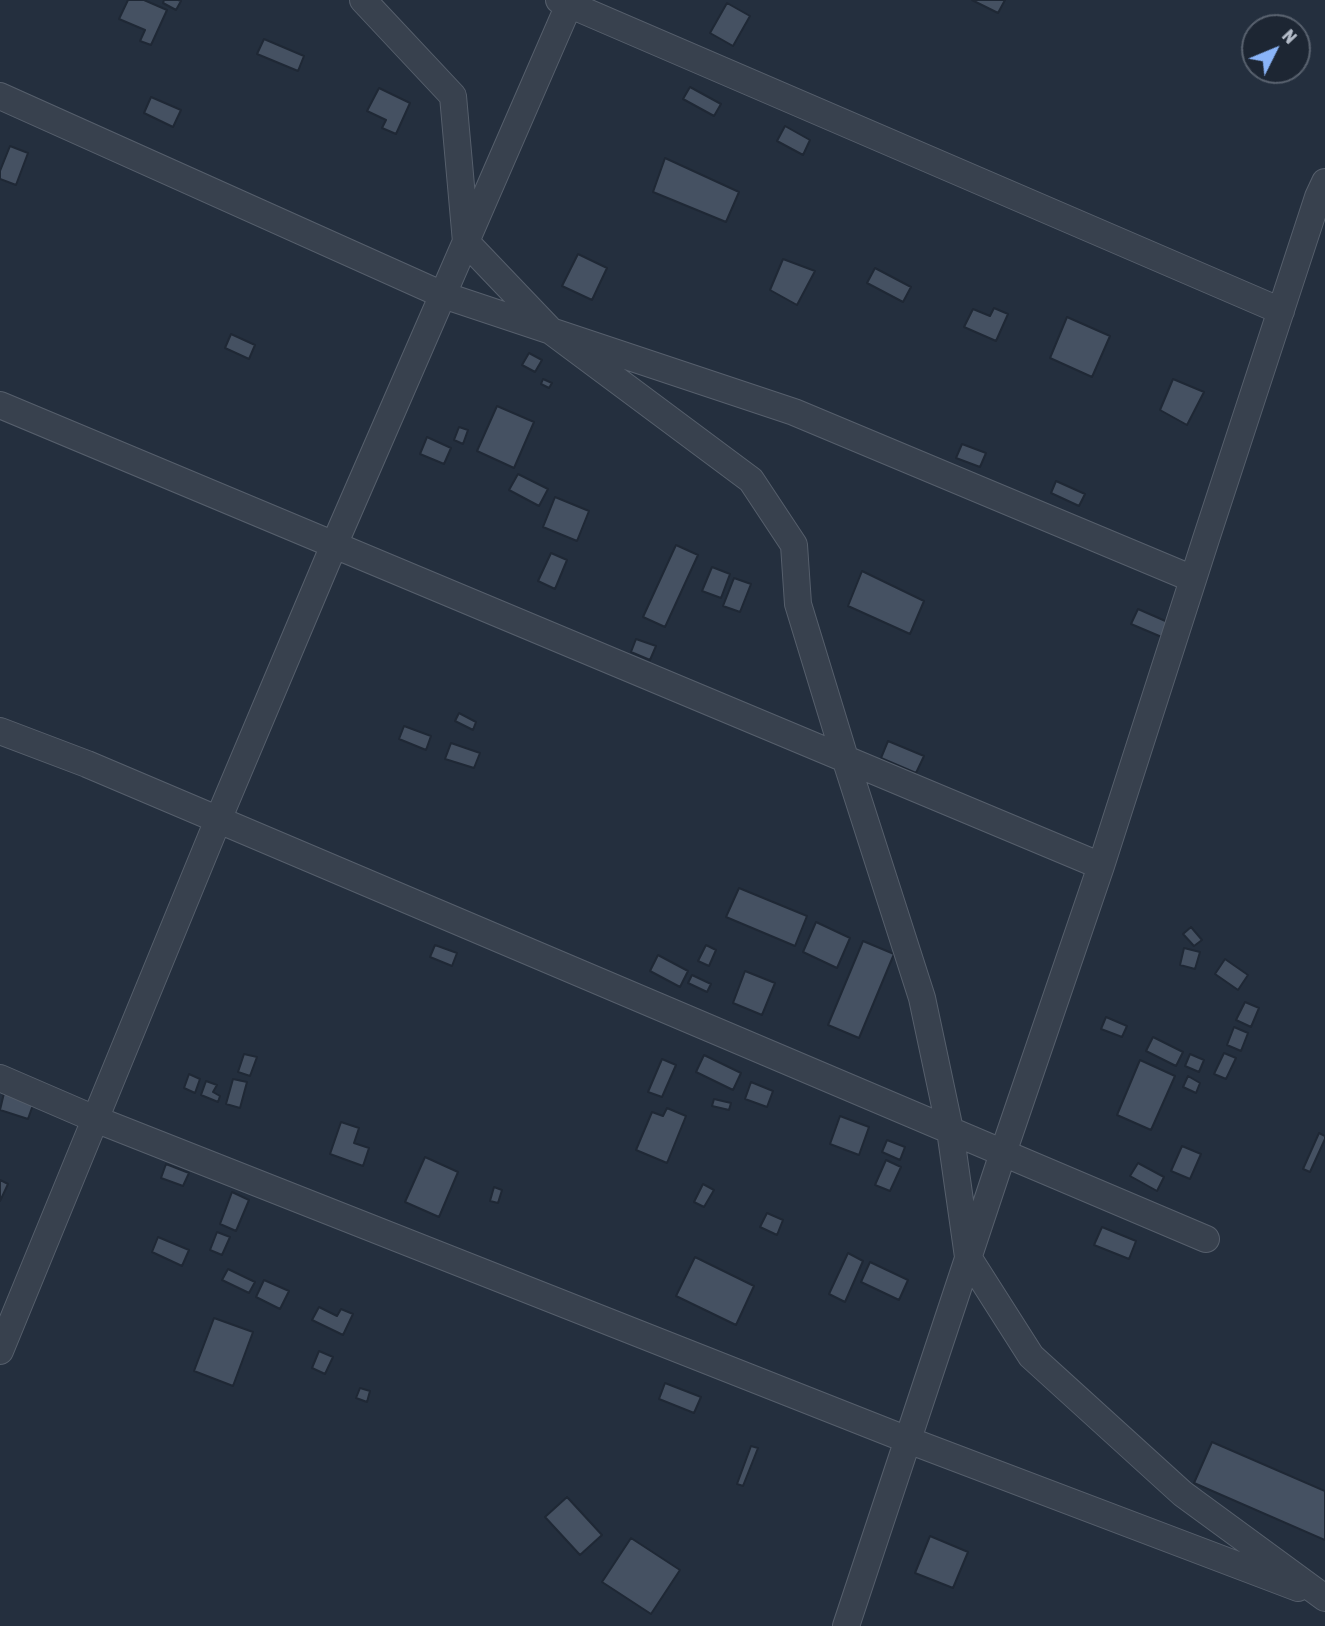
<!DOCTYPE html>
<html>
<head>
<meta charset="utf-8">
<style>
  body { margin:0 }
  #map { position:relative; width:1325px; height:1626px; overflow:hidden; background:#242f3e; font-family:"Asap Condensed",sans-serif }
  canvas { display:block }
  .north { position:absolute; left:1241px; top:14px; width:70px; height:70px; box-sizing:border-box; background:#1d2633; border:2px solid #59626f; border-radius:50%; rotate:47deg; font-size:19px; font-weight:700; line-height:28px; text-align:center; color:#b4bcc9 }
  .north::after { content:''; display:block; margin:auto; width:24px; height:32px; background:#8ab4f8; clip-path:polygon(50% 0,100% 100%,50% 72%,0 100%) }
</style>
</head>
<body>
<div id="map">
<canvas width="1325" height="1626"></canvas>
<div class="north">N</div>
</div>
<script>
const context = document.querySelector('canvas').getContext('2d');
context.lineJoin = 'round';
function fill(path, color) { context.fillStyle = color; context.fill(path, 'evenodd'); }
const shape = rows => new Path2D(rows.map(r => 'M' + r).join(''));
function trace(path, color, width, dash) { context.strokeStyle = color; context.lineWidth = width; context.lineCap = dash ? 'butt' : 'round'; context.setLineDash(dash || []); context.stroke(path); }
const building = shape([
  [128,0,144,0,167,10,151,45,140,41,145,30,119,19,128,0],
  [164,0,178,0,181,1,176,10,163,3,164,0],
  [972,0,1005,0,998,13,972,0],
  [727,3,750,16,733,46,710,33,727,3],
  [264,39,304,56,298,71,257,54,264,39],
  [690,87,721,104,714,116,683,99,690,87],
  [379,88,410,103,396,134,382,128,386,120,367,111,379,88],
  [151,97,181,110,173,127,144,113,151,97],
  [785,126,810,140,803,155,777,141,785,126],
  [10,146,28,153,16,185,0,179,0,171,10,146],
  [665,158,739,192,726,222,653,192,665,158],
  [578,254,607,268,592,300,562,286,578,254],
  [783,259,815,271,797,305,770,290,783,259],
  [875,268,911,287,903,302,867,283,875,268],
  [994,308,1008,314,996,341,964,327,973,309,990,316,994,308],
  [1067,317,1110,336,1092,377,1050,358,1067,317],
  [231,334,255,345,249,359,225,348,231,334],
  [529,353,542,360,535,372,522,365,529,353],
  [543,379,552,383,549,388,541,384,543,379],
  [1173,379,1204,392,1187,425,1160,410,1173,379],
  [497,406,534,422,514,468,477,451,497,406],
  [459,427,468,430,463,444,454,440,459,427],
  [427,437,451,448,444,464,420,454,427,437],
  [962,444,986,453,980,467,956,458,962,444],
  [518,474,548,489,539,506,509,490,518,474],
  [1056,481,1085,494,1079,506,1051,493,1056,481],
  [555,497,589,511,577,541,543,527,555,497],
  [676,545,698,555,665,627,643,617,676,545],
  [551,553,567,560,555,589,538,581,551,553],
  [712,567,730,574,721,598,702,591,712,567],
  [862,571,924,601,910,634,848,606,862,571],
  [734,578,751,584,740,612,723,606,734,578],
  [1138,609,1170,623,1164,638,1131,624,1138,609],
  [636,639,656,646,650,660,631,652,636,639],
  [459,713,476,722,473,730,455,721,459,713],
  [404,726,431,736,426,750,399,739,404,726],
  [888,741,924,756,916,773,881,758,888,741],
  [451,743,480,753,474,768,445,759,451,743],
  [739,888,807,916,795,946,726,917,739,888],
  [816,922,850,938,837,968,803,952,816,922],
  [1191,927,1202,940,1194,946,1183,934,1191,927],
  [863,941,894,954,859,1038,828,1025,863,941],
  [435,945,457,953,452,966,430,957,435,945],
  [706,945,716,950,709,966,698,961,706,945],
  [1184,948,1200,952,1195,969,1180,965,1184,948],
  [658,955,688,971,680,987,650,971,658,955],
  [1225,959,1248,975,1238,990,1215,974,1225,959],
  [745,971,775,983,762,1015,733,1003,745,971],
  [692,975,711,984,707,992,688,983,692,975],
  [1245,1002,1259,1008,1251,1027,1236,1020,1245,1002],
  [1106,1017,1127,1026,1122,1037,1101,1029,1106,1017],
  [1234,1027,1248,1033,1241,1051,1227,1045,1234,1027],
  [1153,1037,1183,1052,1176,1066,1146,1051,1153,1037],
  [1224,1053,1236,1058,1226,1079,1214,1074,1224,1053],
  [244,1054,257,1057,250,1076,238,1072,244,1054],
  [1190,1054,1204,1060,1199,1072,1185,1066,1190,1054],
  [704,1055,741,1073,733,1090,696,1072,704,1055],
  [662,1059,676,1065,662,1097,648,1092,662,1059],
  [1140,1060,1175,1076,1151,1130,1117,1115,1140,1060],
  [189,1074,200,1079,195,1093,184,1088,189,1074],
  [1188,1076,1200,1083,1196,1093,1183,1087,1188,1076],
  [233,1079,247,1082,240,1108,226,1104,233,1079],
  [206,1081,217,1085,213,1092,220,1096,218,1102,201,1095,206,1081],
  [751,1082,773,1091,767,1107,745,1099,751,1082],
  [4,1093,34,1102,28,1119,0,1110,4,1093],
  [714,1099,731,1103,729,1110,712,1106,714,1099],
  [667,1108,686,1116,667,1163,636,1150,652,1112,663,1116,667,1108],
  [840,1116,869,1127,859,1155,830,1144,840,1116],
  [341,1122,359,1128,354,1143,369,1148,363,1166,330,1154,341,1122],
  [1319,1133,1325,1136,1325,1139,1310,1172,1303,1169,1319,1133],
  [887,1140,905,1147,900,1160,882,1152,887,1140],
  [1182,1146,1201,1154,1190,1179,1171,1171,1182,1146],
  [425,1157,458,1172,439,1217,405,1202,425,1157],
  [886,1160,901,1167,890,1191,875,1185,886,1160],
  [1138,1163,1164,1177,1157,1191,1130,1176,1138,1163],
  [166,1164,189,1173,183,1186,161,1178,166,1164],
  [0,1180,8,1184,0,1201,0,1180],
  [703,1184,714,1190,704,1207,694,1202,703,1184],
  [494,1187,502,1190,498,1203,490,1201,494,1187],
  [232,1192,249,1200,236,1231,220,1224,232,1192],
  [767,1213,783,1220,777,1235,760,1227,767,1213],
  [1102,1227,1136,1241,1129,1259,1094,1245,1102,1227],
  [217,1232,230,1237,222,1255,210,1250,217,1232],
  [158,1237,189,1250,182,1266,152,1252,158,1237],
  [848,1253,863,1261,845,1302,829,1294,848,1253],
  [695,1257,754,1286,736,1325,676,1296,695,1257],
  [870,1262,908,1280,899,1300,861,1282,870,1262],
  [228,1269,255,1282,249,1293,222,1280,228,1269],
  [264,1280,289,1291,280,1309,256,1297,264,1280],
  [319,1307,337,1316,341,1309,353,1314,343,1335,312,1320,319,1307],
  [214,1318,253,1332,233,1386,194,1371,214,1318],
  [319,1351,333,1357,325,1374,312,1368,319,1351],
  [665,1383,701,1397,694,1413,659,1399,665,1383],
  [360,1388,370,1391,367,1402,356,1398,360,1388],
  [1212,1442,1325,1491,1325,1540,1194,1483,1212,1442],
  [751,1446,758,1448,743,1486,737,1484,751,1446],
  [567,1497,602,1535,580,1555,545,1517,567,1497],
  [930,1536,968,1552,953,1588,915,1573,930,1536],
  [631,1538,680,1570,651,1614,602,1582,631,1538]
]);
fill(building, '#455162');
trace(building, '#1f2835', 2);
const minor = shape([
  [363,0,453,96,466,242,551,331,751,480,794,545,798,604,845,758,922,998,950,1130,968,1257,1031,1356,1183,1494,1325,1598],
  [559,0,1281,311],
  [0,96,443,295,794,412,1193,579],
  [0,405,1101,866],
  [0,731,87,764,1206,1239],
  [0,1078,95,1119,908,1440,1298,1588],
  [0,1351,218,820,334,545,571,0],
  [846,1626,1003,1153,1101,866,1206,539,1318,197,1325,182]
]);
trace(minor, '#565f6c', 28);
trace(minor, '#38414e', 26);
</script>
</body>
</html>
